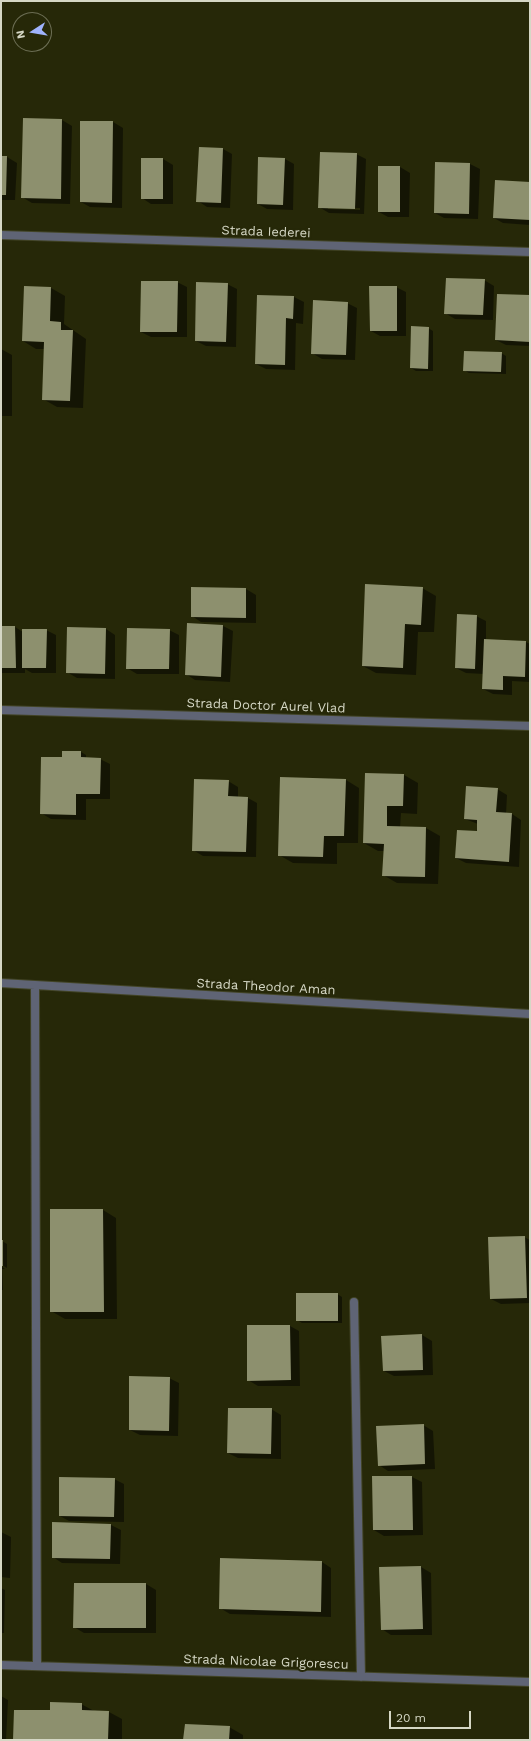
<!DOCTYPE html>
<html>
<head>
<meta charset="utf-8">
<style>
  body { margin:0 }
  #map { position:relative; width:531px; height:1741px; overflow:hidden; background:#262808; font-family:"Work Sans",sans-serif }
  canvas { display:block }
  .frame { position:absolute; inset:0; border:2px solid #d5d7c5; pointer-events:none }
  .north { position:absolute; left:12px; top:12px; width:40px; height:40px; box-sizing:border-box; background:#262808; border:1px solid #6c6e54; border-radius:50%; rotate:258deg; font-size:11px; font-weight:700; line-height:16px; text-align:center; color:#d5d7c5 }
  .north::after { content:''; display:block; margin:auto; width:14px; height:18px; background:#9fb3fd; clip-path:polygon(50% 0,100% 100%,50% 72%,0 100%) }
  .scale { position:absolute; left:389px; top:1711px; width:82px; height:18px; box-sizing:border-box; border:2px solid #d5d7c5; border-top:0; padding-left:5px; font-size:12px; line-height:14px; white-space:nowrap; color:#d5d7c5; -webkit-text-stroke:3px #262808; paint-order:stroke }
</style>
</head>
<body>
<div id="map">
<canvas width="531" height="1741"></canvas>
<div class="frame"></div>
<div class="north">N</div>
<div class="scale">20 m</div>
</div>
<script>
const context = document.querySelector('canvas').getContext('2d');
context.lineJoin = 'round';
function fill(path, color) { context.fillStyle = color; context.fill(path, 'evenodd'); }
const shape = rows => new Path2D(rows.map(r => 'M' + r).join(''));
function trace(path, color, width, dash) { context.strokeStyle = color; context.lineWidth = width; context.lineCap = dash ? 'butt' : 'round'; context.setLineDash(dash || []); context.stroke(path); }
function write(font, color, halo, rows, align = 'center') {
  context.font = font + ' "Work Sans",sans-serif'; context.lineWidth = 4; context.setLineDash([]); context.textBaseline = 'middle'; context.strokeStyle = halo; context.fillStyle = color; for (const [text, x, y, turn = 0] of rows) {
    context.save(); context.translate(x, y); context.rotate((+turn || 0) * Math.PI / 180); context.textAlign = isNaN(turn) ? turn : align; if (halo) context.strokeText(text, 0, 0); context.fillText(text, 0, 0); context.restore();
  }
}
fill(shape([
  [24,119,62,120,72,126,70,204,32,203,22,197],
  [81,122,113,122,123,128,122,208,90,207,81,202],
  [223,149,232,154,230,208,207,207,198,201],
  [356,154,366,159,364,214,329,213,319,207],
  [328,207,360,208,360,210,328,209],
  [1,157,7,157,17,163,15,200,1,200],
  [142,159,163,159,173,165,173,204,151,204,142,198],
  [285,159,294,164,293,210,267,209,258,204],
  [470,164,480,169,478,219,444,218,435,213],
  [400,167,410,173,409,217,388,217,379,212],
  [530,183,530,225,503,223,494,218],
  [484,280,494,286,493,320,455,319,445,313],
  [177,282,187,287,187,337,151,337,141,332],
  [227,284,237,289,236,347,206,346,196,341],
  [25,287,51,288,65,296,64,324,86,339,83,408,57,407,43,399,45,349,36,349,23,341],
  [396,287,406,292,406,336,380,336,371,331],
  [258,296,294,297,304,302,303,324,296,323,295,370,266,369,256,364],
  [530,296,530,346,506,345,496,340],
  [347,303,357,308,355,360,322,359,312,353],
  [428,328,433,331,433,371,416,371,411,368],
  [1,349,12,355,12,416,1,416],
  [501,353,506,356,506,374,469,373,464,370],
  [192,588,246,589,256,595,256,623,201,622,192,616],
  [422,588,436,596,434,632,418,632,416,675,376,673,363,666],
  [476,616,486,621,486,640,526,642,530,644,530,682,512,681,512,695,493,694,483,689,484,674,466,673,456,668],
  [223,626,233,631,230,682,195,680,186,674],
  [1,627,15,627,23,632,46,630,56,635,56,673,32,673,25,669,25,673,1,673],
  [106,629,115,635,115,679,77,678,67,672],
  [169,630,179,635,179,674,137,674,127,668],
  [81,752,86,755,86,759,100,759,110,764,110,799,86,799,86,820,51,819,41,813,66,758],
  [366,774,404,775,418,783,417,814,401,813,400,828,426,828,440,836,438,884,397,883,383,875,384,851,378,851,364,843],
  [346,780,359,788,358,843,337,843,337,864,293,863,279,855],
  [228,781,238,787,238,797,248,798,257,803,256,857,203,856,193,850],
  [497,789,507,795,506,814,512,814,521,820,519,867,466,863,456,858,477,833,478,824,465,819],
  [103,1210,116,1218,117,1319,65,1319,51,1311],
  [1,1224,2,1241,7,1244,7,1268,2,1265,2,1267,5,1269,2,1269,3,1290,1,1290],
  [524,1237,530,1240,530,1303,501,1304,491,1299],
  [337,1294,342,1297,342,1323,302,1323,297,1320],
  [290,1326,299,1331,300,1386,258,1386,248,1380],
  [422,1335,432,1341,433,1375,394,1376,384,1371],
  [169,1378,179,1383,178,1436,140,1435,130,1430],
  [271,1409,281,1415,281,1459,238,1458,228,1453],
  [423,1425,433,1431,435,1469,388,1471,379,1465],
  [412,1477,422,1482,423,1535,384,1536,374,1530],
  [114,1479,124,1484,124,1522,69,1521,60,1516],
  [53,1523,111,1525,121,1530,120,1564,62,1563,53,1557],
  [1,1532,11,1537,10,1578,1,1577],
  [322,1562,331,1568,331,1617,230,1614,220,1608],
  [421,1567,431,1573,432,1635,391,1635,382,1629,380,1568],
  [75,1584,146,1584,156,1590,156,1633,84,1633,74,1627],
  [1,1588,5,1590,4,1633,1,1633],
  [1,1696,8,1700,6,1740,1,1740],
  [81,1704,94,1711,109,1712,122,1719,122,1740,14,1740,51,1711],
  [229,1727,243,1735,243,1740,184,1740]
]), '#0007');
fill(shape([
  [23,118,62,119,61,199,21,198],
  [80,121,113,121,112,203,80,202],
  [199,147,223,148,221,203,196,202],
  [320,152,357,153,355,209,318,208],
  [1,156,7,156,6,195,1,195],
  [258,157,285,158,283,205,257,204],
  [141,158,163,158,163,199,141,199],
  [435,162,470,163,469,214,434,213],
  [378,166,400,166,400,212,378,212],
  [495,180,530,182,530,220,493,218],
  [446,278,485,279,483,315,444,314],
  [141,281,178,281,177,332,140,332],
  [196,282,228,283,226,342,195,341],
  [24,286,51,287,50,321,61,322,61,330,73,330,70,401,42,400,44,342,22,341],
  [369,286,397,286,397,331,370,331],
  [497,294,530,295,530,342,495,340],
  [257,295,294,296,293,319,286,318,285,365,255,364],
  [313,300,348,302,346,355,311,354],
  [411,326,429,327,428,369,410,368],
  [1,348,2,348,2,365,1,365],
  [464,351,502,352,501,372,463,371],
  [365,584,423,587,421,625,405,624,403,668,362,666],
  [191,587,246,588,246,618,191,617],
  [457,614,477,615,475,669,455,668],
  [187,623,223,625,221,677,185,675],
  [1,626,15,626,16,668,1,668],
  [67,627,106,628,105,674,66,673],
  [127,628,170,629,169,669,126,669],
  [22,629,47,629,46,668,22,668],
  [484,639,526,641,525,677,503,676,503,690,482,689],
  [62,751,81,751,81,757,101,758,100,794,76,794,76,815,40,814,41,757,62,757],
  [365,773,404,774,403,806,387,806,387,826,426,827,425,877,382,876,384,844,363,843],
  [280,777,346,779,344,836,324,836,323,857,278,856],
  [194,779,229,780,228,796,248,797,246,852,192,851],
  [466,786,498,788,496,812,512,813,509,862,455,858,457,830,477,831,477,820,464,819],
  [50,1209,103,1209,104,1312,50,1312],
  [525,1236,527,1298,490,1299,488,1237],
  [1,1240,3,1240,3,1266,1,1266],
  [296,1293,338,1293,338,1321,296,1321],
  [247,1325,290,1325,291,1380,247,1381],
  [422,1334,423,1370,383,1371,381,1336],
  [129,1376,170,1377,169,1431,129,1430],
  [228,1408,272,1408,271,1454,227,1453],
  [424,1424,425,1464,378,1466,376,1426],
  [372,1476,412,1476,413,1530,373,1530],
  [59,1477,115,1478,114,1517,59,1516],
  [52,1522,111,1524,110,1559,52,1558],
  [220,1558,322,1561,321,1612,219,1609],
  [421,1566,423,1629,381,1630,379,1567],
  [74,1583,146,1583,146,1628,73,1628],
  [50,1702,82,1703,82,1710,109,1711,108,1740,13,1740,14,1710,50,1710],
  [185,1724,230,1726,229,1740,183,1740]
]), '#8d906e');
const street = shape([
  [1,235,530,252],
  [1,710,530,726],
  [1,983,530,1014],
  [35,986,37,1666],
  [354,1302,361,1677],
  [1,1665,530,1682]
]);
trace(street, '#424426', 10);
trace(street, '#5f6475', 8);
write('13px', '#d5d7c5', '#262808', [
  ["Strada Iederei",266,232,2],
  ["Strada Doctor Aurel Vlad",266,706,2],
  ["Strada Theodor Aman",266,987,3],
  ["Strada Nicolae Grigorescu",266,1662,2]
]);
</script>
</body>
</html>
